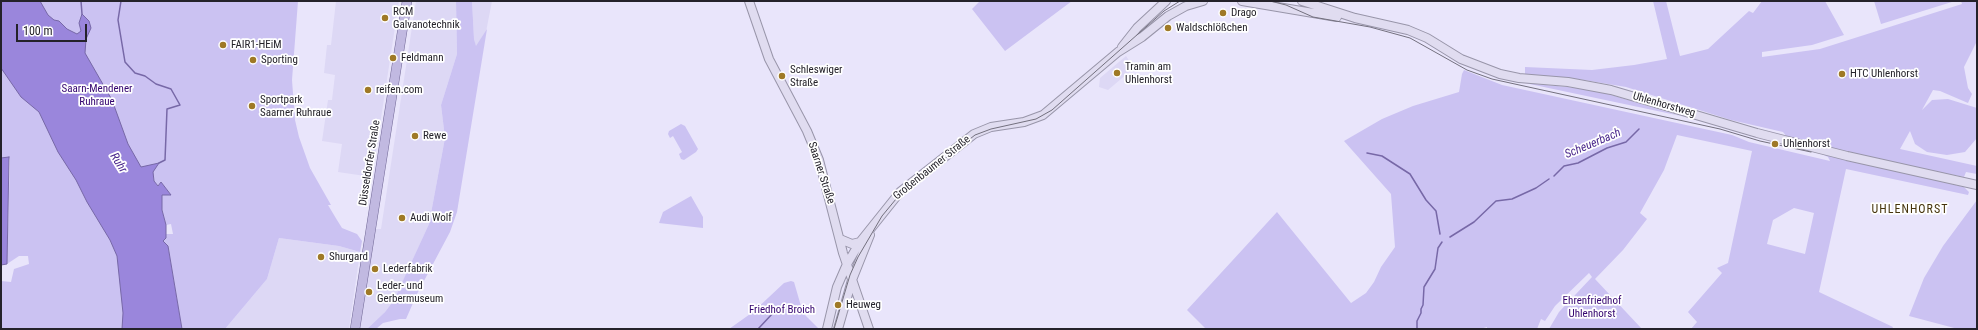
<!DOCTYPE html>
<html>
<head>
<meta charset="utf-8">
<style>
  body { margin:0 }
  #map { position:relative; width:1978px; height:330px; overflow:hidden; background:#e9e5fb; font-family:"Roboto Condensed",sans-serif }
  canvas { display:block }
  .frame { position:absolute; inset:0; border:2px solid #24222a; pointer-events:none }
  .scale { position:absolute; left:16px; top:24px; width:71px; height:18px; box-sizing:border-box; border:2px solid #24222a; border-top:0; padding-left:5px; font-size:12px; line-height:14px; white-space:nowrap; color:#24222a; -webkit-text-stroke:3px #fff; paint-order:stroke }
</style>
</head>
<body>
<div id="map">
<canvas width="1978" height="330"></canvas>
<div class="frame"></div>
<div class="scale">100 m</div>
</div>
<script>
const context = document.querySelector('canvas').getContext('2d');
context.lineJoin = 'round';
function fill(path, color) { context.fillStyle = color; context.fill(path, 'evenodd'); }
const shape = rows => new Path2D(rows.map(r => 'M' + r).join(''));
function trace(path, color, width, dash) { context.strokeStyle = color; context.lineWidth = width; context.lineCap = dash ? 'butt' : 'round'; context.setLineDash(dash || []); context.stroke(path); }
function write(font, color, halo, rows, align = 'center') {
  context.font = font + ' "Roboto Condensed",sans-serif'; context.lineWidth = 3.5; context.setLineDash([]); context.textBaseline = 'middle'; context.strokeStyle = halo; context.fillStyle = color; for (const [text, x, y, turn = 0] of rows) {
    context.save(); context.translate(x, y); context.rotate((+turn || 0) * Math.PI / 180); context.textAlign = isNaN(turn) ? turn : align; if (halo) context.strokeText(text, 0, 0); context.fillText(text, 0, 0); context.restore();
  }
}
fill(shape([
  [336,1,399,1,372,177,338,172,342,144,322,141,328,100,332,100,335,75,324,73,327,45,331,45],
  [416,1,456,1,457,54,441,105,445,138,429,224,404,279,394,300,385,312,367,329,357,329,375,229,381,229],
  [472,1,492,1,480,63,474,39],
  [1126,56,1134,68,1108,90,1099,87,1100,78],
  [279,238,339,246,360,252,349,329,225,329,267,279]
]), '#ddd8f5');
fill(shape([
  [1,1,298,1,292,80,295,120,299,137,310,168,331,205,328,205,337,220,342,228,357,234,362,241,360,252,339,246,279,238,267,279,225,329,182,329,168,246,163,241,166,234,173,234,171,224,166,225,162,210,162,194,170,194,161,182,158,186,154,181,153,175,152,329,1,329,1,281,11,282,14,269,29,264,28,256,19,256,7,264,10,160,9,158,1,158],
  [456,1,472,1,474,39,476,46,487,29,457,212,450,232,417,294,406,319,400,319,383,323,376,329,367,329,385,312,394,300,429,224,445,138,441,105,457,54],
  [980,1,1072,1,1005,51,972,9],
  [1653,1,1666,1,1680,56,1708,49,1749,11,1753,13,1762,1,1825,1,1844,35,1812,45,1762,52,1762,57,1820,49,1962,4,1961,1,1977,1,1977,41,1964,67,1968,88,1972,94,1968,103,1940,91,1933,90,1922,110,1932,100,1948,99,1977,108,1977,138,1965,152,1947,155,1927,152,1915,144,1910,131,1900,149,1977,166,1977,174,1966,172,1964,177,1887,162,1787,137,1783,132,1731,120,1626,87,1584,80,1525,76,1525,67,1592,70,1634,65,1667,59],
  [1874,1,1955,1,1881,24],
  [1464,70,1502,85,1732,135,1749,142,1830,161,1828,157,1818,152,1964,187,1969,192,1968,195,1846,169,1819,292,1893,327,1892,329,1691,329,1697,322,1688,312,1722,273,1717,268,1728,263,1752,151,1677,135,1664,170,1640,213,1647,219,1623,250,1595,279,1642,329,1549,329,1559,312,1592,277,1589,273,1555,306,1545,321,1541,319,1537,329,1487,329,1487,327,1480,329,1206,329,1187,310,1277,212,1351,303,1366,293,1374,282,1381,267,1395,247,1391,194,1344,141,1382,119,1413,106,1459,92,1462,74],
  [1794,208,1814,213,1805,254,1767,244,1773,220],
  [1525,83,1578,88,1605,93,1681,116],
  [681,124,685,126,698,149,696,152,684,160,681,159,679,154,682,152,673,136,670,138,668,134,669,131],
  [691,196,703,217,703,228,659,223,663,212],
  [1977,200,1977,329,1958,329,1909,316,1924,278,1943,246],
  [791,281,794,282,803,313,819,329,729,329,753,312,784,283]
]), '#cbc2f2');
const water = shape([
  [1,1,40,1,48,15,54,20,59,21,67,29,77,34,81,31,79,23,82,14,89,21,91,28,86,39,85,53,112,100,128,144,141,167,159,163,153,172,154,181,158,186,161,182,171,195,162,195,162,210,166,225,166,238,163,241,168,246,182,329,122,329,123,313,117,256,110,240,87,202,76,180,58,152,39,112,21,97,1,68,1,1],
  [9,157,7,264,1,265,1,158,9,157]
]);
fill(water, '#9a86dc');
trace(water, '#7768a7', 1);
trace(shape([
  [81,1,82,14],
  [121,1,118,20,125,62,135,73,145,76,156,84,171,89,180,105,167,109,165,160,159,163],
  [1367,153,1382,156,1410,174,1426,200,1436,211,1440,234],
  [1554,176,1564,166,1578,163,1607,148,1626,142,1639,129],
  [1450,237,1474,222,1496,201,1512,199,1536,188,1549,179],
  [758,329,773,313],
  [1417,329,1417,321,1421,313,1421,309,1423,305,1424,287,1435,269,1438,248,1442,242]
]), '#7768a7', 1.5);
const secondary = shape([
  [749,1,769,59,807,131,819,160,843,253,869,329],
  [1242,1,1337,17],
  [1302,1,1355,18,1408,30,1427,38,1461,59,1500,74,1519,78,1568,82,1611,90,1757,133,1847,156,1977,185],
  [1122,47,1137,28,1166,1],
  [840,239,852,244,860,242],
  [827,329,837,287,847,264,860,242,900,192,974,134,991,127,1024,122,1043,115,1118,52,1142,37,1168,16,1186,6,1203,1],
  [838,329,852,280,870,235]
]);
const primary = shape([
  [355,329,407,1]
]);
trace(secondary, '#9895a9', 10);
trace(primary, '#6f6694', 10);
trace(secondary, '#e0dcf0', 8);
trace(primary, '#c1b9e1', 9);
trace(shape([
  [1270,1,1286,5,1313,17,1370,27,1410,38,1467,70,1492,79,1720,129,1760,141,1811,152],
  [834,329,850,275,858,257,882,216,901,193,975,135,991,129,1036,119,1052,110,1164,11,1180,1]
]), '#73707e', 1);
for (const [x, y, r, color] of [
  [1223,13,4,"#9f7926"],
  [385,18,4,"#9f7926"],
  [1168,28,4,"#9f7926"],
  [223,45,4,"#9f7926"],
  [393,58,4,"#9f7926"],
  [253,60,4,"#9f7926"],
  [1117,73,4,"#9f7926"],
  [1842,74,4,"#9f7926"],
  [782,76,4,"#9f7926"],
  [368,90,4,"#9f7926"],
  [252,106,4,"#9f7926"],
  [415,136,4,"#9f7926"],
  [1775,144,4,"#9f7926"],
  [402,218,4,"#9f7926"],
  [321,257,4,"#9f7926"],
  [375,269,4,"#9f7926"],
  [369,292,4,"#9f7926"],
  [838,305,4,"#9f7926"]
]) { const dot = new Path2D(); dot.arc(x, y, r, 0, 2 * Math.PI); context.fillStyle = color; context.fill(dot); trace(dot, '#fff', 1.5); }
write('11px', '#24222a', '#fff', [
  ["RCM",393,12],
  ["Galvanotechnik",393,25],
  ["Drago",1231,13],
  ["Waldschlößchen",1176,28],
  ["FAIR1-HEiM",231,45],
  ["Feldmann",401,58],
  ["Sporting",261,60],
  ["Tramin am",1125,67],
  ["Uhlenhorst",1125,80],
  ["Schleswiger",790,70],
  ["Straße",790,83],
  ["HTC Uhlenhorst",1850,74],
  ["reifen.com",376,90],
  ["Sportpark",260,100],
  ["Saarner Ruhraue",260,113],
  ["Rewe",423,136],
  ["Uhlenhorst",1783,144],
  ["Audi Wolf",410,218],
  ["Shurgard",329,257],
  ["Lederfabrik",383,269],
  ["Leder- und",377,286],
  ["Gerbermuseum",377,299],
  ["Heuweg",846,305]
], 'left');
write('11px', '#34046f', '#fff', [
  ["Saarn-Mendener",97,89],
  ["Ruhraue",97,102],
  ["Ehrenfriedhof",1592,301],
  ["Uhlenhorst",1592,314],
  ["Friedhof Broich",782,310]
]);
write('11px', '#24222a', '#fff', [
  ["Uhlenhorstweg",1664,105,16],
  ["Düsseldorfer Straße",370,163,-81],
  ["Großenbaumer Straße",932,168,-39],
  ["Saarner Straße",821,173,72]
]);
write('italic 12px', '#4b298d', '#fff', [
  ["Scheuerbach",1593,144,-23],
  ["Ruhr",118,163,58]
]);
context.letterSpacing = '1px';
write('12px', '#46340c', '#fff', [
  ["UHLENHORST",1910,210]
]);
context.letterSpacing = '0px';
</script>
</body>
</html>
